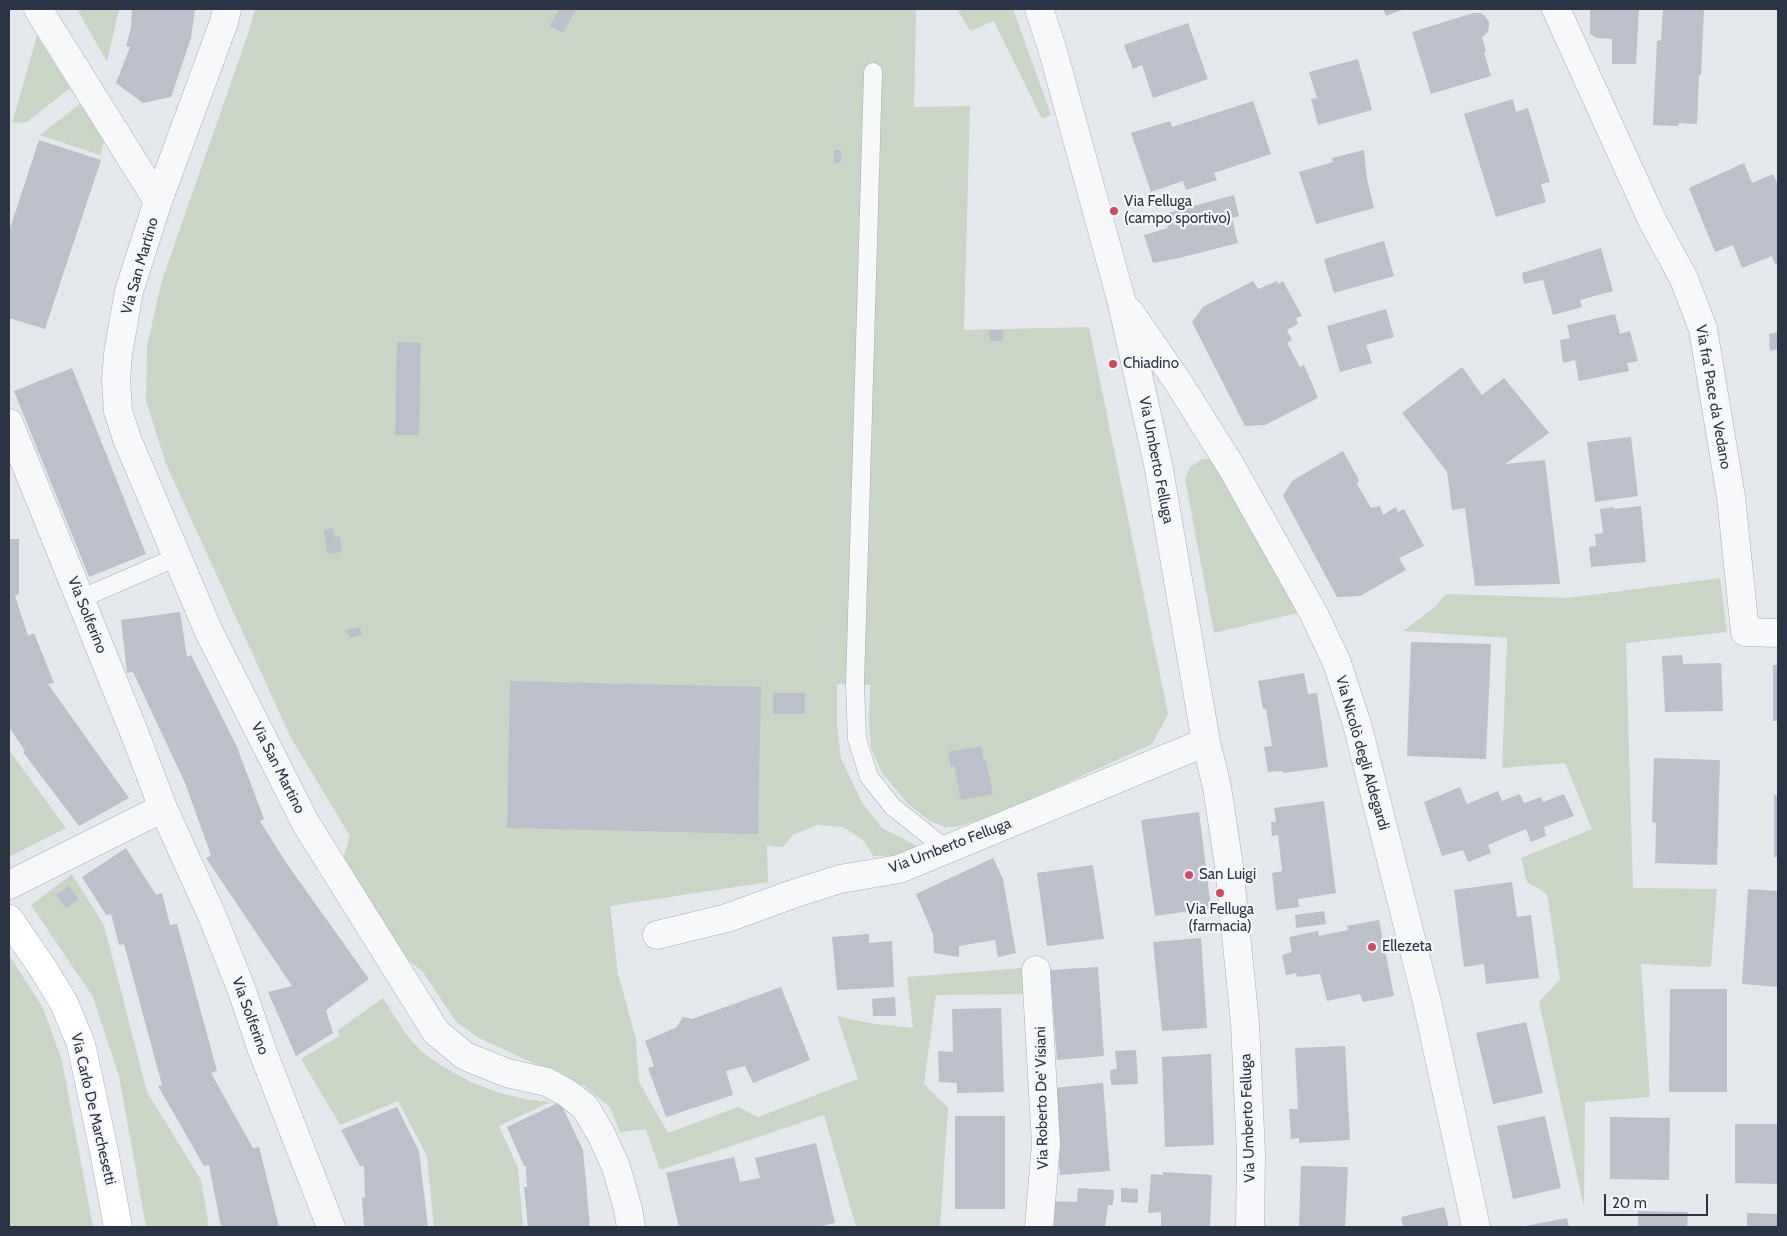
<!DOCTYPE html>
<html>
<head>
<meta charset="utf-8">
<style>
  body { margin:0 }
  #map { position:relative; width:1787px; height:1236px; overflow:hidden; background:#e4e7ec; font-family:Cabin,sans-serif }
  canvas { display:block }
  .frame { position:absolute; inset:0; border:10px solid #2b3445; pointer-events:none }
  .scale { position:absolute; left:1604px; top:1194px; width:104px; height:22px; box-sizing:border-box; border:2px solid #2b3445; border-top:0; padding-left:6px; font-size:15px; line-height:18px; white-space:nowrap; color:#2b3445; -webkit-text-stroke:4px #f4f6f9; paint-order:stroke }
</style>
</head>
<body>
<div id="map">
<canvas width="1787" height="1236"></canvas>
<div class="frame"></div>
<div class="scale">20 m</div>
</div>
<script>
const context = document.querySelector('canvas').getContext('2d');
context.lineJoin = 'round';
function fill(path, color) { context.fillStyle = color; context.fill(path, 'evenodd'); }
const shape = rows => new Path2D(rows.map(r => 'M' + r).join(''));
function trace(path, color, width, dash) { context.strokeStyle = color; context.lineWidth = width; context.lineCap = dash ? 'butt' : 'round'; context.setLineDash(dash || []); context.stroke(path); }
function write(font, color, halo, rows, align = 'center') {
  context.font = font + ' Cabin,sans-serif'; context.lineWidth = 4.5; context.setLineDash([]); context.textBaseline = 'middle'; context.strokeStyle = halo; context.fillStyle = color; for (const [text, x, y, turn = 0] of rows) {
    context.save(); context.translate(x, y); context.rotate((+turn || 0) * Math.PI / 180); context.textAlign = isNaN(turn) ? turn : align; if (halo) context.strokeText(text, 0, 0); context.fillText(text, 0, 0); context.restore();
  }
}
fill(shape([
  [77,9,119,9,107,62],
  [255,9,916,9,914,107,970,106,964,330,1089,327,1168,714,1152,744,1003,812,961,826,945,827,930,821,909,805,882,773,871,748,869,719,870,685,837,684,837,726,841,758,862,803,882,828,917,846,899,856,873,856,864,841,843,827,817,825,793,835,783,847,767,846,768,882,610,906,618,974,636,1039,639,1082,668,1133,738,1107,758,1117,858,1079,837,1016,868,1023,913,1028,907,977,1022,968,1024,994,936,995,924,1084,948,1108,940,1227,856,1227,824,1115,660,1170,646,1129,620,1132,610,1107,584,1086,481,1039,457,1023,423,972,401,954,342,862,350,836,291,738,166,464,146,401,147,346,162,280,249,31],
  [957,9,1013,9,1051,115,1042,119,994,21,970,31],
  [37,36,70,88,27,122,12,123],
  [81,103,104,142,100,155,40,135],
  [1202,459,1210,459,1218,466,1297,613,1214,633,1185,479,1190,467],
  [1720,578,1727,632,1626,643,1633,888,1717,889,1711,967,1641,964,1650,1097,1585,1102,1584,1207,1539,1002,1560,979,1547,894,1527,882,1521,858,1592,829,1565,763,1502,768,1507,638,1403,631,1435,607,1446,594,1568,598],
  [9,750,66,828,9,857],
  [72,874,104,925,147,1092,201,1180,209,1227,146,1227,119,1076,93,997,31,905],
  [9,955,43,1008,62,1061,93,1227,9,1227],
  [383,998,405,1033,422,1052,442,1066,471,1082,500,1093,529,1100,550,1102,499,1126,518,1168,523,1227,434,1227,427,1156,398,1101,340,1125,301,1059,339,1036,338,1030]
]), '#c9d6c5');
fill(shape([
  [132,9,195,9,191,38,171,97,143,103,116,83,130,47,126,46,131,28],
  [559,9,576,9,563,33,550,26],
  [1383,9,1404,9,1386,16],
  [1590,9,1639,9,1636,64,1612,64,1612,39,1597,38,1590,34],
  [1663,9,1704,9,1701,75,1699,75,1697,124,1679,123,1678,126,1653,125,1657,41,1661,40],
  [1473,13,1481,13,1485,16,1489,22,1489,28,1487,33,1482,37,1486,51,1484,52,1491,76,1431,94,1412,32],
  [1188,23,1208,79,1153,98,1142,65,1133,69,1124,45],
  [1358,59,1372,110,1318,125,1311,99,1317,98,1309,72],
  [1513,99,1516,112,1528,108,1550,182,1541,184,1546,202,1496,217,1464,114],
  [1253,101,1271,154,1214,173,1217,180,1186,190,1183,181,1151,192,1131,133,1170,121,1172,127],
  [39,140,101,160,45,329,9,318,9,231],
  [834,150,841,150,841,162,834,163],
  [1364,150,1367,179,1374,208,1316,224,1299,172,1333,162,1332,158],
  [1744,163,1752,183,1773,174,1778,185,1778,263,1775,264,1772,256,1742,268,1733,245,1715,252,1689,188],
  [1234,195,1239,216,1232,218,1238,243,1179,258,1153,263,1144,235,1168,228,1164,214],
  [1384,241,1394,276,1334,293,1324,259],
  [1601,248,1613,291,1580,300,1582,307,1553,315,1543,280,1524,284,1522,273],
  [1253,281,1258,289,1277,281,1278,284,1283,281,1302,316,1296,318,1298,324,1287,330,1292,340,1287,343,1300,367,1304,365,1318,398,1265,425,1245,426,1192,322,1203,307],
  [1386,309,1394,337,1366,345,1372,363,1340,372,1327,326],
  [1615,314,1620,334,1630,331,1638,361,1627,363,1629,371,1579,381,1575,360,1563,363,1560,340,1570,338,1567,325],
  [989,330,1003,330,1003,341,990,341],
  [1778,332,1778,349,1770,351,1769,334],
  [397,342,421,343,419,435,395,435],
  [1462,367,1482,395,1504,378,1549,433,1505,464,1545,460,1560,584,1475,586,1465,508,1452,510,1447,472,1402,413],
  [72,368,146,554,89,577,14,391],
  [1631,437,1638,496,1595,502,1587,442],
  [1343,451,1359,480,1357,484,1371,508,1380,506,1383,515,1396,507,1398,512,1404,509,1424,546,1399,558,1406,570,1360,596,1337,597,1283,496,1292,481],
  [1641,506,1646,562,1591,567,1589,547,1596,546,1595,534,1603,533,1600,509,1614,507,1614,509],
  [333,528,335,537,340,536,342,552,327,554,324,530],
  [9,539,19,539,19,594,15,596,28,636,34,633,54,683,48,684,129,798,79,826,23,752,25,751,9,727],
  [180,612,187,657,191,655,237,747,264,819,260,821,287,864,369,979,326,1010,333,1033,296,1056,268,992,292,986,206,858,211,855,185,783,133,672,127,673,121,620],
  [359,627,362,635,350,638,346,630],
  [1411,642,1491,644,1486,759,1407,756],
  [1682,655,1683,664,1721,663,1723,711,1665,712,1662,656],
  [1773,665,1778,665,1778,721,1773,721],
  [1304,673,1308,694,1317,693,1328,767,1283,773,1282,771,1268,772,1264,747,1272,746,1266,709,1263,709,1258,681],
  [510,681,761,687,758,834,507,828],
  [773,693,805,693,805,714,773,714],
  [981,746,984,761,986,760,993,794,961,800,954,766,951,767,948,752],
  [1654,758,1720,760,1717,865,1655,863,1656,823,1652,822],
  [1460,787,1467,804,1498,791,1502,801,1520,794,1524,803,1541,797,1543,802,1564,794,1574,816,1544,827,1546,836,1531,842,1526,829,1488,845,1491,853,1468,862,1463,850,1442,856,1424,802],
  [1774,795,1778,795,1778,857,1774,857],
  [1324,801,1336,893,1298,899,1299,907,1276,910,1272,873,1282,871,1278,835,1272,836,1271,822,1276,822,1274,808],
  [1199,812,1211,908,1155,916,1141,820],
  [126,848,156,895,162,893,170,925,177,924,217,1071,211,1073,253,1148,259,1147,279,1227,221,1227,209,1165,204,1166,158,1086,162,1085,124,944,119,945,111,914,106,915,82,877],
  [993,858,1003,879,1016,953,998,957,995,940,959,946,959,957,934,953,933,934,916,894],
  [1093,865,1104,939,1047,946,1037,873],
  [1512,882,1517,917,1531,915,1539,978,1486,984,1484,964,1464,967,1454,890],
  [69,886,78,899,66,908,56,895],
  [1748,889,1778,891,1778,987,1742,984],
  [1324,911,1326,924,1296,928,1295,915],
  [1379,920,1394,996,1363,1002,1360,994,1327,1001,1320,974,1297,977,1296,973,1286,975,1282,955,1292,952,1289,937,1318,931,1319,936,1348,930,1347,926],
  [869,934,869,943,892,941,894,987,837,990,832,937],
  [1201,938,1207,1028,1162,1031,1153,942],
  [1098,967,1104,1056,1057,1060,1050,970],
  [781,987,810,1060,753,1083,745,1066,726,1071,733,1095,666,1117,648,1068,654,1066,645,1041,677,1027,683,1017,692,1019],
  [1670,989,1727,989,1727,1092,1669,1092],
  [895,997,896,1016,873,1016,872,999],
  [1001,1008,1004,1092,957,1093,957,1083,939,1082,938,1051,953,1052,952,1009],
  [1526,1022,1543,1093,1493,1104,1476,1033],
  [1345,1046,1350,1140,1299,1143,1299,1138,1291,1139,1289,1109,1298,1109,1295,1048],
  [1136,1050,1138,1084,1111,1085,1110,1070,1117,1069,1115,1051],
  [1211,1054,1214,1145,1165,1147,1162,1057],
  [1103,1083,1110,1171,1060,1175,1054,1088],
  [560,1102,583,1150,590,1227,528,1227,524,1187,527,1187,526,1166,524,1166,507,1127],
  [397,1107,419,1151,428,1227,364,1227,362,1198,365,1197,364,1166,360,1166,341,1130],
  [955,1116,1005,1116,1005,1209,955,1209],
  [1545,1116,1561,1188,1513,1199,1497,1126],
  [1610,1117,1670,1118,1669,1180,1610,1179],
  [1735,1124,1778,1124,1778,1184,1735,1183],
  [816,1143,835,1223,818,1227,679,1227,666,1173,734,1157,740,1182,760,1178,755,1158],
  [1301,1166,1348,1167,1345,1227,1299,1227],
  [1163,1172,1212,1175,1210,1227,1161,1227,1161,1212,1148,1213,1151,1174,1163,1175],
  [1078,1188,1114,1190,1113,1205,1108,1205,1105,1227,1048,1227,1051,1201,1077,1202],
  [1121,1188,1138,1189,1138,1203,1121,1202],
  [1444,1207,1449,1227,1403,1227,1401,1217],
  [1638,1211,1688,1212,1687,1227,1638,1227],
  [1747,1213,1778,1214,1778,1227,1747,1227],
  [1567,1218,1569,1227,1525,1227,1525,1226]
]), '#bbc0ca');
const lane = shape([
  [873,72,855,684,857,739,869,777,893,807,946,849],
  [80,599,177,557]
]);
const street = shape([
  [38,9,158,201,129,291,118,354,116,380,118,411,127,439,209,632,305,822,436,1032,465,1056,507,1073,547,1082,567,1093,585,1107,601,1134,616,1167,628,1209,631,1227],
  [1039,9,1052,48,1121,299,1158,464,1206,742,1217,787,1229,866,1245,1023,1251,1153,1250,1227],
  [1556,9,1652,220,1684,279,1703,329,1731,497,1745,632,1778,633],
  [158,201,224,22,227,9],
  [1129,311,1178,382,1232,468,1314,614,1337,663,1357,724,1427,1002,1476,1227],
  [9,423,136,737,163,808,213,918,241,988,262,1050,331,1227],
  [9,885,163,808],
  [657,935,727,918,793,894,840,879,899,869,1206,742],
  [1036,970,1046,1144,1039,1227]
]);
const secondary = shape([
  [9,919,44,970,64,1003,81,1044,104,1151,118,1227]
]);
trace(lane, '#a9aeb7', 19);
trace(street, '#a9aeb7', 29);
trace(secondary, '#a9aeb7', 29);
trace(lane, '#f7f8fa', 18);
trace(street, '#f7f8fa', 28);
trace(secondary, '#fff', 28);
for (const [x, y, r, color] of [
  [1114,211,5,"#d1495b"],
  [1113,364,5,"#d1495b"],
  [1189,875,5,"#d1495b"],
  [1220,893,5,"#d1495b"],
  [1372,947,5,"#d1495b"]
]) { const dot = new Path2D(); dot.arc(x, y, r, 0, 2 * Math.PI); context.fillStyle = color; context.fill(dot); trace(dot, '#f4f6f9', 2); }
write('15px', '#2b3445', '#f4f6f9', [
  ["Via Felluga",1124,202],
  ["(campo sportivo)",1124,219],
  ["Chiadino",1123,364],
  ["San Luigi",1199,875],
  ["Via Felluga",1220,910,"center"],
  ["(farmacia)",1220,927,"center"],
  ["Ellezeta",1382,947]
], 'left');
write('15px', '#2b3445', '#f4f6f9', [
  ["Via San Martino",140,266,-74],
  ["Via fra' Pace da Vedano",1713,397,80],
  ["Via Umberto Felluga",1156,460,79],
  ["Via Solferino",87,615,68],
  ["Via Nicolò degli Aldegardi",1362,753,74],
  ["Via San Martino",278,768,63],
  ["Via Umberto Felluga",950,846,-21],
  ["Via Solferino",250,1016,70],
  ["Via Roberto De' Visiani",1042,1098,-91],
  ["Via Carlo De Marchesetti",93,1109,77],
  ["Via Umberto Felluga",1248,1118,-92]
]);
</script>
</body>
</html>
